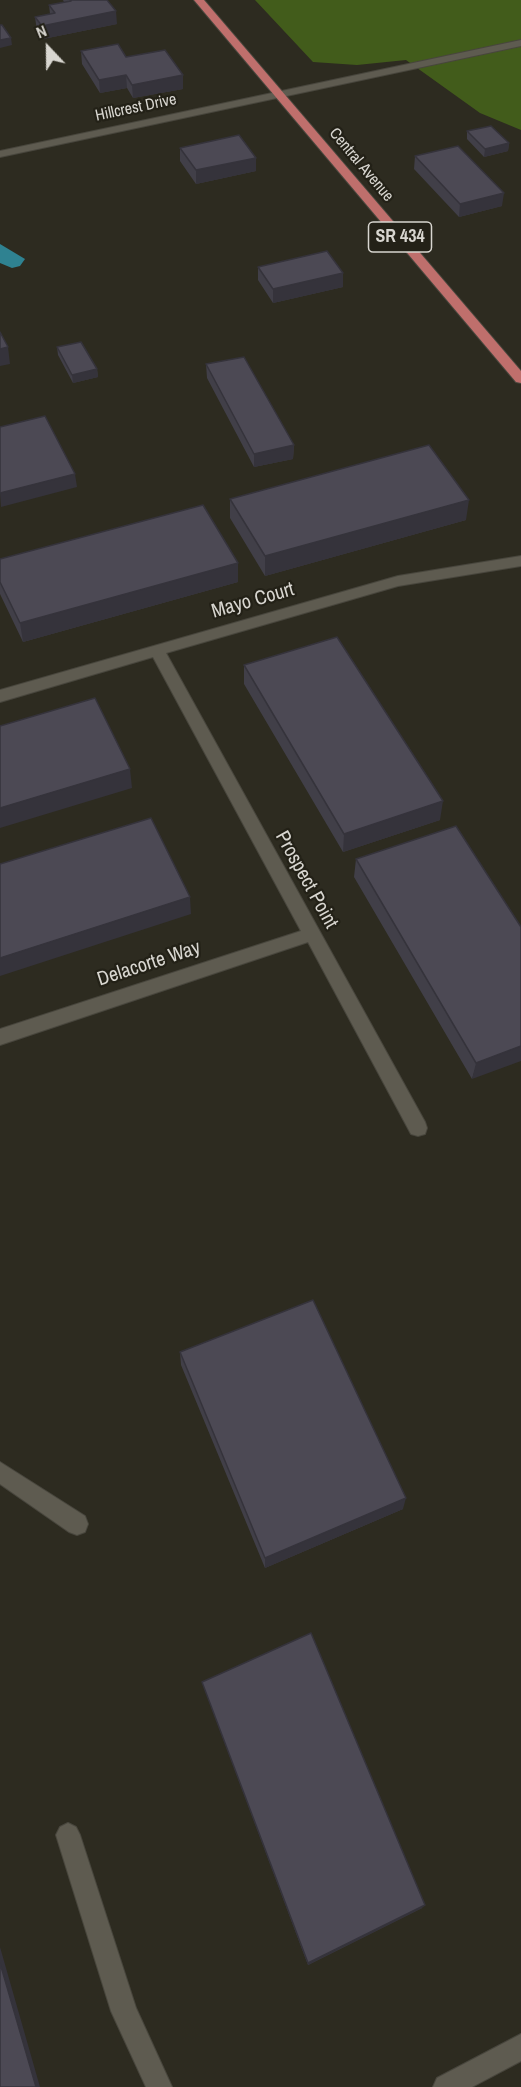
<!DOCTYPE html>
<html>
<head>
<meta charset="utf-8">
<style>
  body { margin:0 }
  #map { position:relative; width:521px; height:2087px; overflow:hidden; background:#2d2b20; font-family:"Archivo Narrow",sans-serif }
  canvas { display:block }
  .north { position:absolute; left:18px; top:18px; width:60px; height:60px; -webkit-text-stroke:4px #232117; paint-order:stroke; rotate:338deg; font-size:16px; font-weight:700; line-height:24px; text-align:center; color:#d8d6d0 }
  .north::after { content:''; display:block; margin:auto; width:21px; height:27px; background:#d8d6d0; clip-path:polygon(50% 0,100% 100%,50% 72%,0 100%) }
</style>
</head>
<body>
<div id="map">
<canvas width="521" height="2087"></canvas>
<div class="north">N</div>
</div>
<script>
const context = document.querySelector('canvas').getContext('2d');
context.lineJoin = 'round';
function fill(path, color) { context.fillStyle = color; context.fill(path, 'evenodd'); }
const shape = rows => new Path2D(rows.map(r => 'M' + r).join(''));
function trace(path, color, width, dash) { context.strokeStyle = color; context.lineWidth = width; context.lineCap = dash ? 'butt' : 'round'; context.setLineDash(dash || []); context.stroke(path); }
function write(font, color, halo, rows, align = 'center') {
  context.font = font + ' "Archivo Narrow",sans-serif'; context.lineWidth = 4.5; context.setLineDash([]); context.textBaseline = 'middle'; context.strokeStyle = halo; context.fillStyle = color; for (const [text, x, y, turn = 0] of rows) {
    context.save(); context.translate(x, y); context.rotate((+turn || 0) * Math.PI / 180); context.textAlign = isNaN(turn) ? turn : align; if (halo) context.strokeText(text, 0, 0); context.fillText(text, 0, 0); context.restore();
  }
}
fill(shape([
  [255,0,521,0,521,130,480,113,406,60,357,65,313,62]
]), '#425c1b');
fill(shape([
  [0,244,25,259,20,266,12,268,0,263]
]), '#2f8291');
const lane = shape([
  [68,1823,76,1827,80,1835,136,2008,172,2087,146,2087,111,2011,56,1835,60,1827,68,1823]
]);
const street = shape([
  [521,40,521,46,0,157,0,151,521,40],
  [521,556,521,566,398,586,166,653,425,1122,427,1128,425,1134,418,1136,411,1134,308,942,0,1045,0,1029,301,931,153,657,0,702,0,690,398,576,521,556],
  [0,1462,85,1516,88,1524,85,1532,77,1535,69,1532,0,1484,0,1462],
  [521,2034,521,2061,472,2087,433,2087,437,2078,521,2034]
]);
const primary = shape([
  [194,0,204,0,521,371,521,383,516,382,194,0]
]);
trace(lane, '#48463d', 2);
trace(street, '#48463d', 2);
trace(primary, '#48463d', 2);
fill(lane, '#5e5b50');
fill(street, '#5e5b50');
fill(primary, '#bf6f6c');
fill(shape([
  [63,0,107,0,117,24,43,39,37,31,35,17,50,14,49,5,64,2],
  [81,51,126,57,183,75,183,89,133,98,127,88,100,93,82,64],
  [467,131,509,143,508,151,484,157,467,139],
  [180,148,256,158,256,171,196,184,180,161],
  [415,156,502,206,459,217,414,169],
  [258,267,343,273,343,287,273,303,258,280],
  [57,347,97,369,98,377,73,383,58,355],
  [206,364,294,445,293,459,254,467,207,378],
  [230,499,466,520,265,576,230,518],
  [0,559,238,563,238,582,23,642,0,594],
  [244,665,440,820,343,852,244,684],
  [356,859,521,927,472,1079,354,877],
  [180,1352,403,1509,265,1568,181,1365],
  [202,1682,422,1908,308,1965,204,1688]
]), '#413f48');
fill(shape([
  [116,11,117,24,43,39,42,26],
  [11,38,12,45,0,48,0,40],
  [126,75,127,88,100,93,99,80],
  [183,75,183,89,133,98,132,85],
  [509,143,508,151,484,157,485,149],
  [256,158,256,171,196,184,196,170],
  [504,193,502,206,459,217,460,204],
  [343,273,343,287,273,303,273,289],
  [8,347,10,364,0,366,0,349],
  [97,369,98,377,73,383,72,375],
  [294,445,293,459,254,467,254,454],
  [75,474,77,487,1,507,0,493],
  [469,500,466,520,265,576,265,556],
  [238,563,238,582,23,642,20,623],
  [130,769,132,788,0,828,0,808],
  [443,801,440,820,343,852,344,834],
  [190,897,191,914,0,976,0,958],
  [521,1046,521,1061,472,1079,476,1063],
  [406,1498,403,1509,265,1568,265,1558],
  [425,1905,422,1908,308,1965,308,1963],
  [0,1947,40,2087,36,2087,0,1963]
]), '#35333b');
const building = shape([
  [70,0,107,0,116,11,42,26,35,17,55,13,49,5,71,1,70,0],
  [0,25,2,25,11,38,0,40,0,25],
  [118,44,126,57,165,50,183,75,132,85,126,75,99,80,81,51,118,44],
  [491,126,509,143,485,149,467,131,491,126],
  [239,135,256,158,196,170,180,148,239,135],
  [458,146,504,193,460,204,415,156,458,146],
  [327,251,343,273,273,289,258,267,327,251],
  [0,332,8,347,0,349,0,332],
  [81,342,97,369,72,375,57,347,81,342],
  [244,357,294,445,254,454,206,364,244,357],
  [45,416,75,474,0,493,0,427,45,416],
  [429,445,469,500,265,556,230,499,429,445],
  [203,505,238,563,20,623,0,582,0,559,203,505],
  [337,637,443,801,344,834,244,665,337,637],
  [95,698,130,769,0,808,0,726,95,698],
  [151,818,190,897,0,958,0,864,151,818],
  [456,826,521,927,521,1046,476,1063,356,859,456,826],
  [313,1300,406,1498,265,1558,180,1352,313,1300],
  [311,1633,425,1905,308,1963,202,1682,311,1633],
  [0,1963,36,2087,0,2087,0,1963]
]);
fill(building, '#4c4954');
trace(building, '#35333b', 1.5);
write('16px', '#d8d6d0', '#232117', [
  ["Hillcrest Drive",136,108,-12],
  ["Central Avenue",361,165,50]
]);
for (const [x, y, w] of [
  [400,237,63]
]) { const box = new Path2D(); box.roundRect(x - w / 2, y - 15, w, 30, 4.5); context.fillStyle = '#232117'; context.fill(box); trace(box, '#d8d6d0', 1.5); }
write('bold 18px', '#d8d6d0', null, [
  ["SR 434",400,237]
]);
write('20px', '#d8d6d0', '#232117', [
  ["Mayo Court",253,601,-16],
  ["Prospect Point",306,880,61],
  ["Delacorte Way",149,964,-18]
]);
</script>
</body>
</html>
